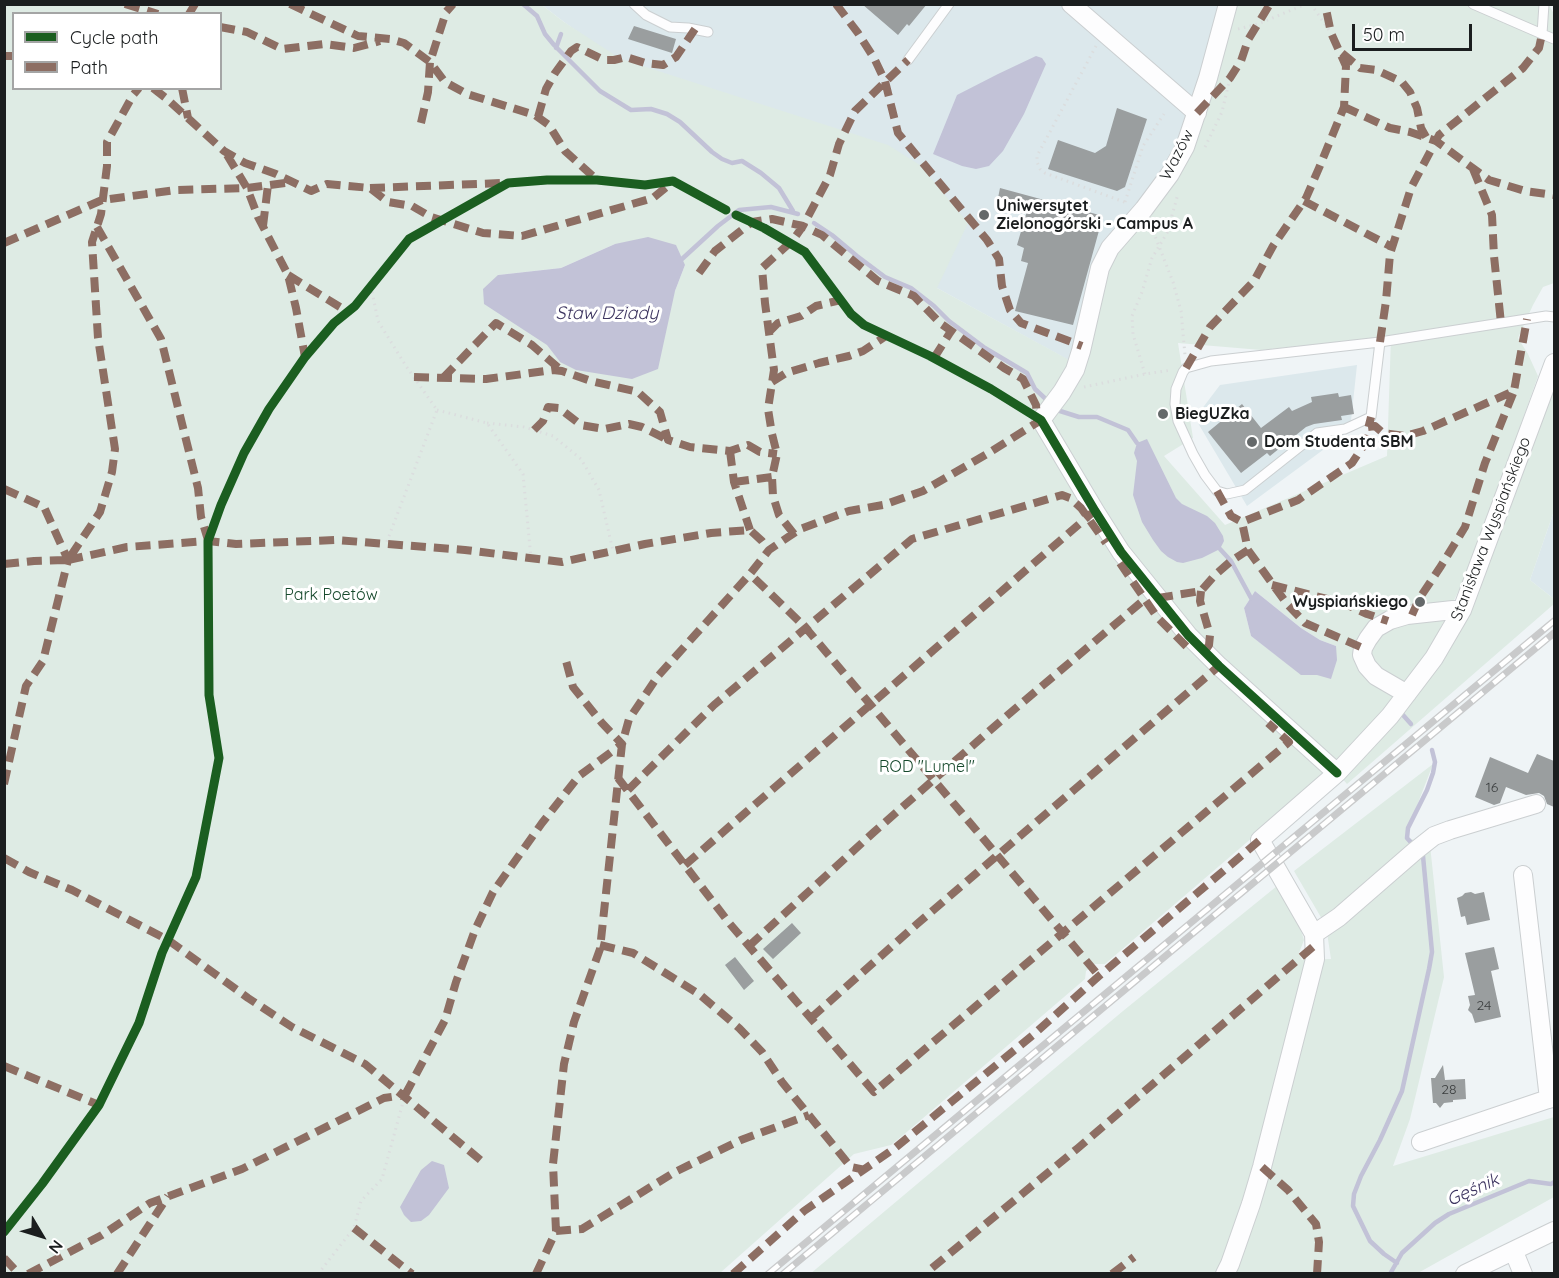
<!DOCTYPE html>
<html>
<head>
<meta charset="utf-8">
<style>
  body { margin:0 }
  #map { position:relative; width:1559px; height:1278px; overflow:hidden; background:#eff4f6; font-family:Quicksand,sans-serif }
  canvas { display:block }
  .frame { position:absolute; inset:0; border:6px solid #1b1e1f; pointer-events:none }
  .legend { position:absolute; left:12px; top:12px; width:210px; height:78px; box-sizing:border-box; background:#fff; border:2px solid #a4a5a5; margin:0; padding:8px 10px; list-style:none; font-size:18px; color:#1b1e1f }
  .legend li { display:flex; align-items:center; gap:12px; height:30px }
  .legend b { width:30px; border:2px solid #a4a5a5 }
  .north { position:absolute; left:12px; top:1206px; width:60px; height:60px; -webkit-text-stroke:4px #fff; paint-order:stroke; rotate:128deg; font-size:16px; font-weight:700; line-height:24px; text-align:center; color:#1b1e1f }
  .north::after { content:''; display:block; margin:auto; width:21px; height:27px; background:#1b1e1f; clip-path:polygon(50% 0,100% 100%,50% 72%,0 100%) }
  .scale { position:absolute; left:1352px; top:24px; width:120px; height:27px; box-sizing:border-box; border:3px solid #1b1e1f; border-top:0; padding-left:8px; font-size:18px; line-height:21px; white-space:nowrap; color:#1b1e1f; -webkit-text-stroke:4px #fff; paint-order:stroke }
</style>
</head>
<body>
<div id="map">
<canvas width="1559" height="1278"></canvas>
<div class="frame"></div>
<ul class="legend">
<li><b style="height:8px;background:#1b5e20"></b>Cycle path</li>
<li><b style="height:8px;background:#8d6e63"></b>Path</li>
</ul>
<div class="north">N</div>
<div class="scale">50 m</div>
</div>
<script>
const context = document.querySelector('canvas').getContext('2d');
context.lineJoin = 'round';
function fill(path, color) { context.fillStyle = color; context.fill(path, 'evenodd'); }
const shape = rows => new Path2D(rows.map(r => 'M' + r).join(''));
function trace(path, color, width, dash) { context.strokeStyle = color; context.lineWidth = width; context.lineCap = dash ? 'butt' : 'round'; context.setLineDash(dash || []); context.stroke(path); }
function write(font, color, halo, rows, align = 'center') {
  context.font = font + ' Quicksand,sans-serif'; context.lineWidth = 6; context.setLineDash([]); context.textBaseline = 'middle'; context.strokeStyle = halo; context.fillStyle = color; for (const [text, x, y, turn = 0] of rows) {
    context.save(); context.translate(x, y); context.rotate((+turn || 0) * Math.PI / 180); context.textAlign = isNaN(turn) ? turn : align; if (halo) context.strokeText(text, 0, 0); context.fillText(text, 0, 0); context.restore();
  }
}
fill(shape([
  [542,5,1227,5,1204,76,1167,168,1074,363,937,288,564,22],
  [1357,365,1350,430,1247,506,1195,418,1220,385],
  [1554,511,1554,599,1530,580]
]), '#dce8ec');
fill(shape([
  [5,5,542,5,564,22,621,59,888,145,920,165,968,223,937,288,1073,362,1109,246,1187,149,1232,5,1549,5,1554,14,1554,283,1543,287,1533,305,1518,338,1528,354,1538,376,1495,498,1461,586,1434,641,1417,671,1338,764,1105,964,1095,964,1091,967,1086,971,1085,979,908,1131,891,1145,854,1154,720,1273,5,1274],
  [14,14,220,14,220,88,14,88],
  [615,244,685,265,675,291,560,362,498,275,561,268],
  [1391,337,1387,456,1225,525,1164,456,1193,438,1178,343,1261,350],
  [1255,591,1301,628,1320,640,1336,646,1317,675,1301,674,1251,636,1244,608],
  [1554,389,1554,511,1530,580,1554,599,1554,604,1347,784,1339,775,1473,604],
  [1433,764,1405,837,1430,845,1444,977,1410,1119,1393,1166,1554,1117,1554,1197,1418,1273,810,1274,1123,1011,1277,886,1300,927,1304,940,1299,953,1302,960,1331,959,1326,926,1294,871]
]), '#deebe4');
fill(shape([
  [1036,56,1042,58,1046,64,1024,114,1003,151,989,166,976,169,962,166,933,154,957,95,998,74],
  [648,237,676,245,685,265,675,291,658,369,632,379,576,370,560,362,547,345,484,304,483,289,498,275,561,268,615,244],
  [1147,439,1176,498,1182,504,1207,516,1215,523,1223,536,1224,541,1220,549,1202,558,1183,563,1177,562,1168,557,1161,551,1153,540,1142,522,1133,495,1137,461,1134,453,1137,443],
  [1255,591,1301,628,1320,640,1336,646,1337,660,1331,679,1317,675,1301,675,1251,636,1244,608],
  [432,1161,444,1165,449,1188,429,1215,421,1221,411,1222,404,1215,400,1207,421,1170]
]), '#c2c2d7');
trace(shape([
  [523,4,537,16,545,34,554,45,600,91,631,110,651,109,667,114,680,122,712,152,722,159,732,163,742,161,761,173,779,188,793,211],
  [556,48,561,34],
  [814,223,832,235,857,256,885,277,911,288,934,306,949,321,985,348,1027,373,1035,389,1050,403],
  [682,259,718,226,739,210,771,207,798,214],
  [1056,408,1060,411,1079,417,1097,417,1128,430,1137,443],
  [1220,549,1231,561,1251,598],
  [1403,715,1411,724],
  [1415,847,1407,838,1408,828,1427,790,1433,773,1435,762,1432,750],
  [1397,1263,1384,1254,1370,1241,1353,1206,1354,1194,1361,1176,1380,1140,1402,1091,1429,969,1432,952,1423,856,1421,853],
  [1390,1274,1402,1253,1435,1223,1449,1214,1529,1181,1551,1184,1554,1182]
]), '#c2c2d7', 4.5);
fill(shape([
  [862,4,927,4,909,26,907,24,898,35],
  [634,26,676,39,672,53,628,39],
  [1117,108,1147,119,1125,187,1117,191,1048,169,1058,140,1095,153,1106,146],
  [1000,188,1103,216,1073,325,1015,311,1028,263,1021,261,1024,248,1017,245,1027,211,997,203],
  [1338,393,1339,397,1351,395,1354,414,1341,416,1342,420,1314,424,1306,427,1270,456,1267,453,1241,473,1208,432,1242,404,1261,428,1289,407,1292,411,1312,402,1311,397],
  [1537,754,1554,761,1554,807,1547,804,1544,796,1539,793,1526,795,1506,787,1500,803,1494,805,1475,797,1490,757,1528,773],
  [1471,892,1475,894,1484,892,1490,920,1467,925,1465,916,1461,917,1457,898,1462,896,1465,893],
  [792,923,801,933,773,959,763,949],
  [1494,947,1499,969,1491,971,1501,1017,1475,1023,1472,1014,1468,1010,1470,1005,1468,996,1475,995,1465,953],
  [735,957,754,981,744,990,725,965],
  [1443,1065,1445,1080,1465,1079,1466,1099,1453,1100,1453,1102,1444,1103,1440,1108,1436,1103,1433,1103,1431,1078,1435,1078]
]), '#9a9e9f');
const service = shape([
  [634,4,646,15,670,27,688,28,708,32],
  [1473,4,1542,34],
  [1544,4,1542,34,1554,39],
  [908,60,949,4],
  [1380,342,1371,417,1345,429,1317,433,1245,490,1227,494,1217,491,1205,475,1193,454,1178,421,1175,404,1176,389,1183,372,1186,368,1211,361,1380,342,1546,316,1554,317]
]);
const minor = shape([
  [1071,4,1197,113],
  [1228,4,1208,78,1185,147,1170,174,1144,209,1110,248,1100,268,1081,351,1075,370,1062,392,1041,420,1095,511,1121,552,1188,635,1219,666,1337,773],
  [1407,694,1376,676,1367,666,1362,655,1363,648,1368,639,1376,628,1390,620,1407,615,1453,610,1462,610],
  [1523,875,1549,1099],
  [1314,934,1339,917,1415,851,1434,836,1450,830,1536,804],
  [1421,1142,1554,1097],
  [1514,1252,1523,1274],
  [1225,1274,1230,1264,1251,1204,1262,1167,1315,959,1314,934,1260,840,1337,773,1390,716,1434,658,1462,610,1554,363],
  [1465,1274,1554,1231]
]);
trace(service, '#cbcfd1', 11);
trace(minor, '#cbcfd1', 20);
trace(shape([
  [1311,4,1331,33],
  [1238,29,1258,24,1306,4],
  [1096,46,1037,156,1037,162,1040,169,1045,173,1127,203],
  [1205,147,1222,112,1230,78],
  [1125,202,1143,146,1164,114],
  [1151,226,1173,282,1181,311,1185,355],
  [371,286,378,321,406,366,437,410,386,544],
  [1145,374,1133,334,1132,316,1142,292,1152,258,1167,233,1178,194],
  [1084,387,1145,374,1172,370],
  [437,410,487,423,523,474,531,558],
  [487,423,524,427,553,436,581,459,599,490,613,551],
  [318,1274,354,1228,361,1201,382,1179,405,1095]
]), '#dbddde', 3, [1.5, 4.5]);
trace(service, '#fdfdfe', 9);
trace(minor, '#fdfdfe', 18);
const rail = shape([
  [768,1274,1554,621],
  [783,1274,1554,633]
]);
trace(rail, '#c9cacb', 7);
trace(rail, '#fff', 4.5, [14]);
trace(shape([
  [125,4,158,14],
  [290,4,358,36,390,39,404,43,430,62,445,82,467,94,535,115,549,125,565,151,597,180],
  [836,4,858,33,874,58,885,81,898,133,987,240,999,259,1002,286,1010,310,1021,323,1082,346],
  [189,14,195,4],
  [220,27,247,32,282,49,324,44,354,48,380,41],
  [1342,53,1360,68,1376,70,1402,82,1410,92,1417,108,1421,128,1426,137],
  [4,56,14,56],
  [153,88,167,99,224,151,245,163,276,174,311,191,327,184,370,188,388,202,412,206,431,217,483,233,522,236,653,198,670,184],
  [182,88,188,118],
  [1344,107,1390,128,1410,132,1436,141,1489,180,1525,191,1554,195],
  [1197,113,1230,78,1241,61,1248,40,1270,4],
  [538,117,546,89,555,73,571,51,577,47,604,60,614,60,626,57,645,63,663,65,676,57,695,29],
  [421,123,428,92,430,62,446,12,453,4],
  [227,155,247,188,258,217,288,275,296,308,305,357],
  [1473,169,1492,215,1494,256,1501,323],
  [370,188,502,183],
  [1304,201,1392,247],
  [263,226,268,185],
  [97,227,161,339,198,488,201,517,208,540],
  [4,243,102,200,176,190,247,188,293,182],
  [699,273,715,251,752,222,772,219,803,226,822,235,878,281,914,296,940,323,1004,368,1023,379,1036,405,1037,418],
  [288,275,348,312],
  [769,332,778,323,801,316,816,306,841,300],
  [1380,342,1386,301,1390,254,1411,188,1439,135,1523,68,1539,48,1542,34],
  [934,358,951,331],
  [1186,368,1210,327,1254,281,1273,246,1306,198,1319,168,1344,107,1346,66,1331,33,1325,4],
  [414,377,486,379,553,370,562,371,591,381,638,392,660,412,668,440,690,447,730,451,748,445,760,452,777,454],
  [443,378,496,323,532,345,562,371],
  [772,382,786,373,819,363,849,356,863,351,886,336],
  [1038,418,1041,420,987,454,923,491,883,505,849,511,800,529,769,550,750,574,805,627,1099,976],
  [1368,427,1375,426,1383,433,1405,436,1423,431,1514,391,1527,319],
  [534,430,543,421,548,407,559,408,581,425,604,429,629,424,642,427,668,440],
  [730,451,734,482,750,530],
  [734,482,772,477],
  [4,489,44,507,68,560,43,661,26,686,4,784],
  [1217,491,1231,516,1242,522,1298,500,1352,463,1364,445,1371,417],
  [794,534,779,515,773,496,772,477,777,454,772,434,768,409,774,370,765,303,762,268,793,240,803,226,830,175,839,144,855,111,908,60],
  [1248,550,1287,604,1305,623,1363,648],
  [68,560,127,547,208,541,236,544,336,540,465,550,562,562,645,544,711,533,750,530,762,541,769,550],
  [1120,563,1157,617,1187,647],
  [4,564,34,561,68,560,100,512,112,472,115,449,98,338,92,242,101,214,107,166,107,142,133,95,139,88],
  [1272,585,1343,603,1367,614,1388,621],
  [1201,591,1200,601,1210,635,1209,645,1205,651],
  [1158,598,1201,591,1215,575,1231,561,1248,550,1242,522],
  [1412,615,1419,599,1441,566,1465,527,1485,463,1514,391],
  [618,778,730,924,874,1092,1289,742,1268,723],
  [628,790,714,705,912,539,1062,495,1070,498,1081,508,1106,543],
  [4,858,29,872,72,890,168,940,248,998,292,1027,365,1064,484,1163],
  [685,865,1092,513],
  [600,945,633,953,699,994,739,1028,762,1052,782,1082,851,1167,865,1170],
  [749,946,874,832,1003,719,1145,599],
  [811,1018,917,924,1219,666],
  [4,1066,99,1105],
  [405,1095,445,1020,456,982,475,930,493,892,542,823,579,776,622,744,602,723,573,687,565,657],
  [1262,1167,1288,1190,1316,1224,1319,1242,1317,1274],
  [354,1228,412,1274],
  [556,1231,582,1229,675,1172,741,1140,809,1115],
  [4,1258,19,1274],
  [932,1268,1078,1148,1314,946],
  [28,1274,102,1235,150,1203,242,1169,384,1098,405,1095],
  [117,1274,168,1196],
  [536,1274,556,1231,553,1164,564,1064,574,1022,600,949,622,744,629,719,658,676,750,574],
  [733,1274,804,1211,895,1148,1033,1035,1099,976,1260,840],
  [1112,1274,1134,1257]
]), '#8d6e63', 8, [15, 8]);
trace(shape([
  [736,215,764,228,805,252,851,314,864,325,930,356,991,389,1041,420,1095,511,1121,552,1188,635,1219,666,1337,773],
  [4,1232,42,1184,99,1105,139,1023,162,953,196,877,219,758,209,695,208,541,221,505,244,453,269,409,305,357,334,323,355,306,409,239,508,183,547,180,597,180,645,185,673,181,726,210]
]), '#1b5e20', 9);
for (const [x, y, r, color] of [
  [984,215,6,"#65696a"],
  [1163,414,6,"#65696a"],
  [1252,442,6,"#65696a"],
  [1420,602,6,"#65696a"]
]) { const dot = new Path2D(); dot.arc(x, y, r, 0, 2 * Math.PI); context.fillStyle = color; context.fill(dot); trace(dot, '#fff', 2); }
write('14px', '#3b3e3f', null, [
  ["16",1492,788],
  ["24",1484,1006],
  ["28",1449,1090]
]);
write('16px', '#1b1e1f', '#fff', [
  ["Wazów",1177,155,-63],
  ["Stanisława Wyspiańskiego",1491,529,-69]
]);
write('bold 16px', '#1b1e1f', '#fff', [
  ["Uniwersytet",996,206],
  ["Zielonogórski - Campus A",996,224],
  ["BiegUZka",1175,414],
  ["Dom Studenta SBM",1264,442],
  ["Wyspiańskiego",1408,602,"right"]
], 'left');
write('16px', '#16492c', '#fff', [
  ["Park Poetów",331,595],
  ["ROD \"Lumel\"",927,767]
]);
write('italic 18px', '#3e3661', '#fff', [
  ["Staw Dziady",607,314],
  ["Gęśnik",1473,1190,-24]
]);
</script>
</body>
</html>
